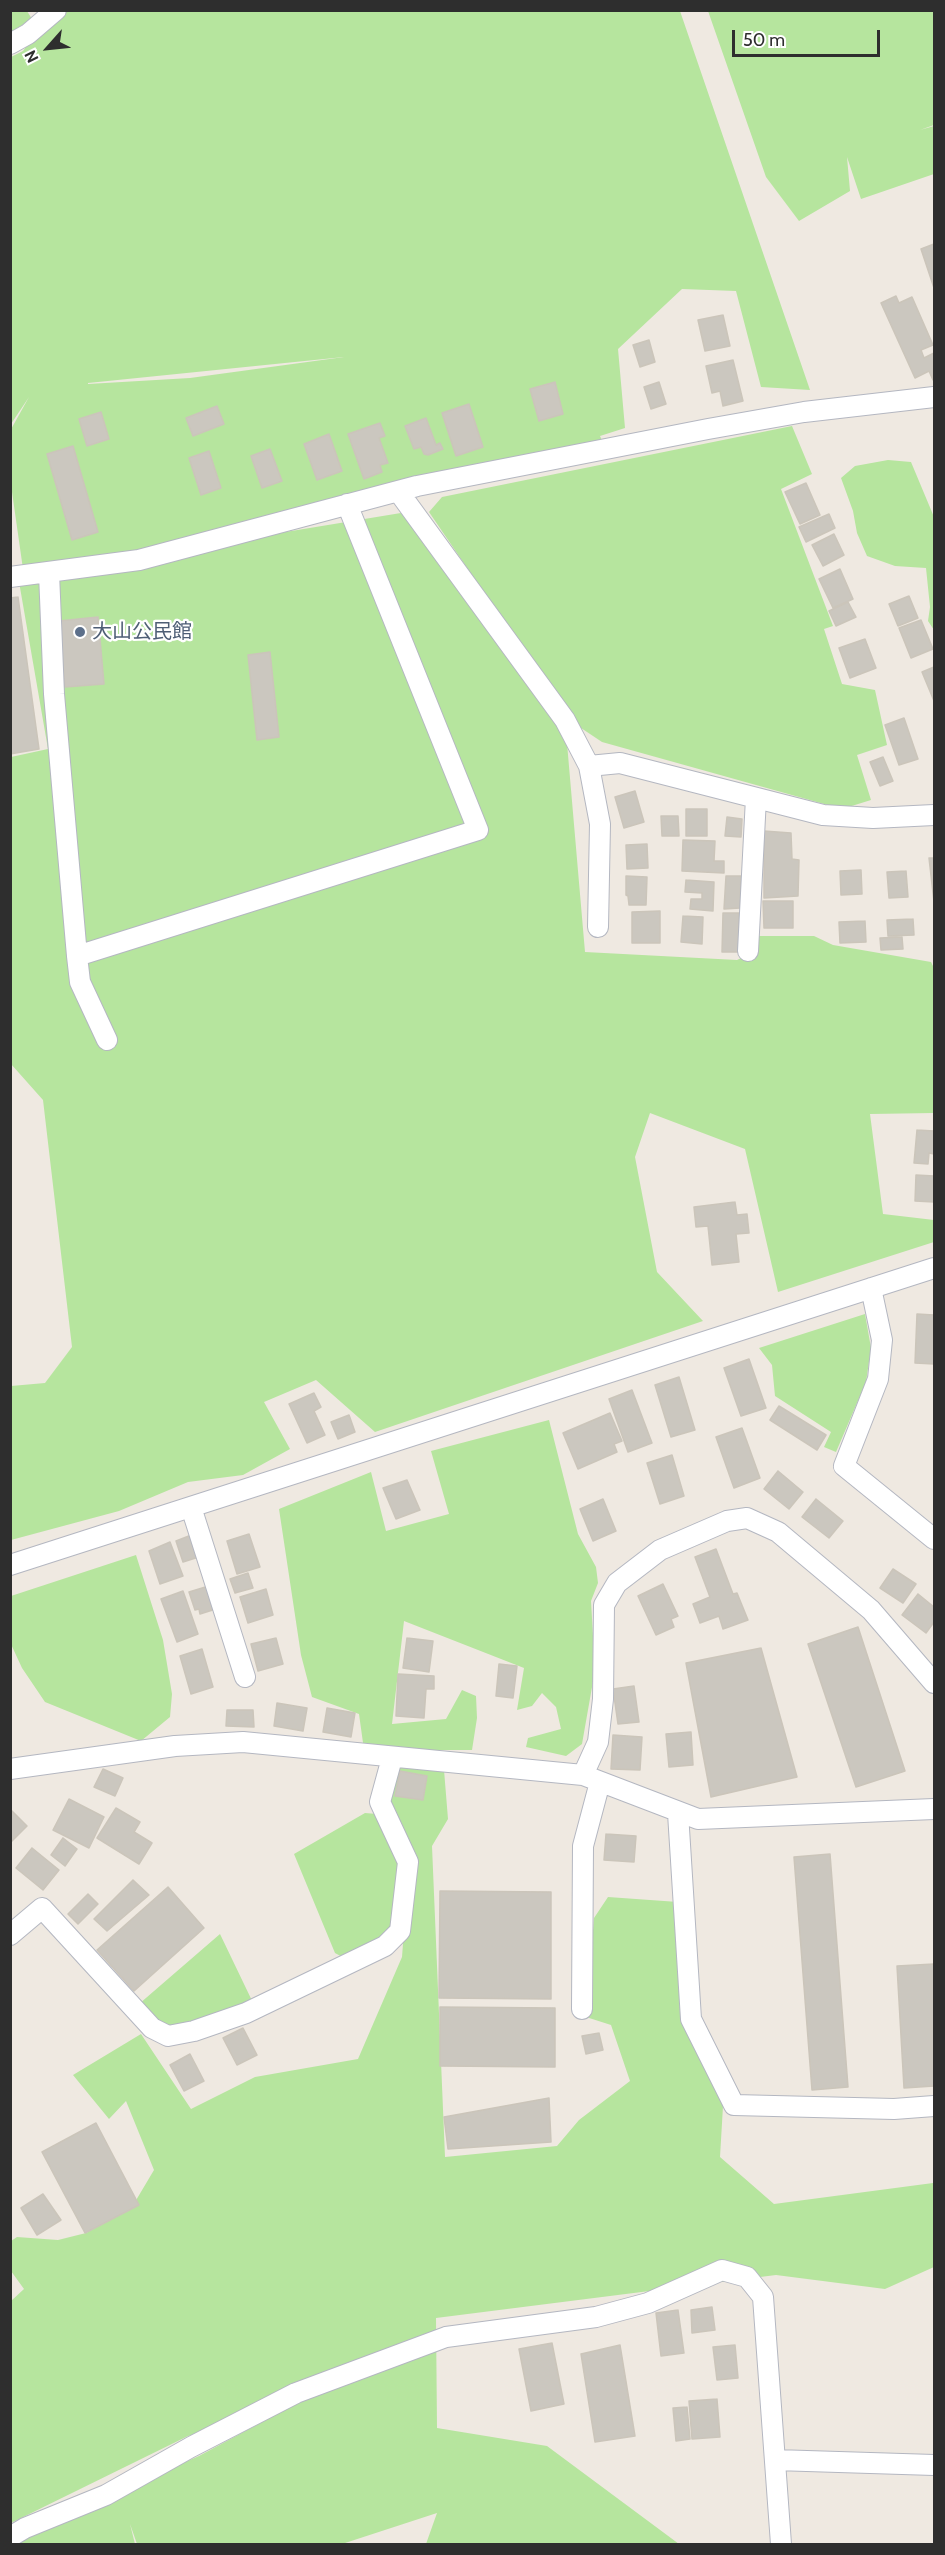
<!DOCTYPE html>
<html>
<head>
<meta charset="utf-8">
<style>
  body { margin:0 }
  #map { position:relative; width:945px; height:2555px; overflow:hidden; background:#efe9e1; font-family:Cabin,sans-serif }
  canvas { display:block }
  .frame { position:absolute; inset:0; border:12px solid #2e2e2e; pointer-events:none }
  .north { position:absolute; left:18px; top:18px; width:60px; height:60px; -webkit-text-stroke:4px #fff; paint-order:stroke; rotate:243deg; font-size:16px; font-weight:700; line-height:24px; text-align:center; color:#2e2e2e }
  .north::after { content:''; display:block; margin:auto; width:21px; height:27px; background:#2e2e2e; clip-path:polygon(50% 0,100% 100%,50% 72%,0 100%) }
  .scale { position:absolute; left:732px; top:30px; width:148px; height:27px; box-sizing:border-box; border:3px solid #2e2e2e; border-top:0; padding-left:8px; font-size:18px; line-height:21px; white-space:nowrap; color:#2e2e2e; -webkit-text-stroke:4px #fff; paint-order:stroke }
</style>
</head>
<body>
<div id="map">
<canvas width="945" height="2555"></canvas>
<div class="frame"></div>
<div class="north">N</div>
<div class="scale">50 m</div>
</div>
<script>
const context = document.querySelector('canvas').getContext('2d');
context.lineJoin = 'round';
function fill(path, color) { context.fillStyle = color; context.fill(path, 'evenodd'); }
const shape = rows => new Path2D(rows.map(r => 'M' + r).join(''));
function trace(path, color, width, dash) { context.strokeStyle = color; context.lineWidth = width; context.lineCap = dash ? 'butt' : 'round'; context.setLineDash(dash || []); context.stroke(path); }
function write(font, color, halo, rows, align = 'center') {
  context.font = font + ' Cabin,"Noto Sans JP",sans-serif'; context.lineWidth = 4.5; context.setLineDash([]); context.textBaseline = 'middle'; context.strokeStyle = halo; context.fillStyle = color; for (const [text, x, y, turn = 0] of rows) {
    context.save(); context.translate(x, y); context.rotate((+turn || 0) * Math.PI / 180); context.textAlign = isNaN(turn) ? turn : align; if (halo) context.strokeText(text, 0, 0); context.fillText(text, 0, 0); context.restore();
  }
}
fill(shape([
  [52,10,680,11,810,390,761,387,736,291,682,289,618,349,625,428,600,436,604,445,115,559,23,569,11,485,10,431,29,397,11,424,11,57,23,51],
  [344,357,190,378,88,384,88,383],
  [11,11,27,11,32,19,11,32],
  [708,11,934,11,934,125,920,130,934,126,934,174,861,199,847,157,850,191,799,221,766,177],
  [792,426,812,474,781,489,833,626,824,629,842,684,875,690,887,745,857,755,871,800,842,809,602,742,572,722,429,512,442,497],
  [888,460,911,462,934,517,934,630,928,621,930,607,926,568,895,566,867,556,857,533,853,511,841,478,855,466],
  [413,511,565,720,585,952,737,960,752,953,757,936,814,936,833,945,931,962,934,968,934,1113,870,1114,883,1214,934,1220,934,1242,778,1292,745,1149,650,1113,635,1157,657,1272,703,1321,375,1432,316,1380,264,1402,290,1449,243,1475,188,1482,119,1511,11,1540,11,1386,45,1383,72,1347,43,1100,11,1064,11,757,48,749,18,576],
  [865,1314,871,1348,866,1382,836,1452,824,1447,831,1432,775,1396,772,1365,759,1348],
  [549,1420,578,1534,596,1567,598,1583,591,1601,595,1670,582,1744,566,1756,526,1747,528,1738,561,1729,556,1707,542,1693,532,1706,517,1710,524,1668,404,1621,392,1724,446,1719,462,1690,476,1696,477,1718,472,1750,364,1750,359,1714,312,1697,301,1655,279,1509,371,1472,386,1531,449,1514,431,1451],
  [136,1555,163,1640,172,1694,170,1717,141,1741,45,1702,22,1668,10,1642,11,1596],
  [394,1766,444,1770,448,1819,432,1846,445,2157,557,2146,579,2120,630,2081,611,2025,586,2017,594,1918,608,1897,678,1902,680,2015,723,2106,720,2157,774,2204,933,2183,934,2267,885,2289,776,2275,436,2318,437,2428,547,2446,679,2544,426,2544,437,2513,342,2544,137,2544,130,2524,135,2544,15,2544,119,2491,199,2456,277,2414,188,2436,11,2523,11,2301,24,2289,11,2271,11,2241,17,2237,58,2240,86,2233,132,2207,154,2170,126,2101,109,2119,73,2075,141,2034,191,2109,255,2077,358,2059,402,1957,409,1865,385,1798],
  [365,1813,377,1814,400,1867,391,1932,346,1959,335,1953,294,1854],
  [220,1934,256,2009,194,2031,152,2028,139,2004]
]), '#b6e59e');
const building = shape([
  [934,244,934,288,921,249,934,244],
  [896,296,899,303,912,297,933,345,921,350,924,358,934,353,933,380,929,371,915,378,881,303,896,296],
  [723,315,730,346,705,351,698,320,723,315],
  [649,340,655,362,640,367,633,345,649,340],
  [733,360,743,401,723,406,720,391,712,393,706,366,733,360],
  [555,382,563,414,539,421,530,389,555,382],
  [659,382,666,404,651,409,644,387,659,382],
  [469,404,483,447,456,456,442,413,469,404],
  [217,406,224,424,193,436,186,418,217,406],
  [101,412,109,439,87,446,79,419,101,412],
  [426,418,436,445,440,443,443,449,428,455,424,454,421,447,414,449,405,426,426,418],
  [380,423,385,436,379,438,388,463,380,465,382,472,364,479,348,434,380,423],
  [329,434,342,471,317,480,304,444,329,434],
  [73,446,98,532,72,540,47,454,73,446],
  [270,449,282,481,262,488,251,456,270,449],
  [209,451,221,488,201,495,189,458,209,451],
  [806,483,820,515,800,524,785,492,806,483],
  [829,514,835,528,806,542,799,527,829,514],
  [834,534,844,555,823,566,812,545,834,534],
  [840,569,853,599,833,608,819,579,840,569],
  [909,596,918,618,898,626,889,604,909,596],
  [18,597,39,749,10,754,10,598,18,597],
  [848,602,856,617,836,626,829,611,848,602],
  [98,617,104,684,65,687,59,621,98,617],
  [921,620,933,649,911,658,899,628,921,620],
  [865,639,876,668,850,678,839,648,865,639],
  [270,652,279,737,257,740,248,655,270,652],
  [934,667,934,701,922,672,934,667],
  [904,718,918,759,899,765,885,725,904,718],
  [883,757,893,781,880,786,870,762,883,757],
  [635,791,644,822,624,828,615,797,635,791],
  [686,809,707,809,707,836,686,836,686,809],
  [661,816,678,816,679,836,662,836,661,816],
  [727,817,742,819,741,837,725,836,727,817],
  [764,831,791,833,792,859,799,860,798,896,764,898,764,831],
  [683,840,715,841,714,861,724,861,724,873,682,871,683,840],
  [647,844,648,868,627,869,626,845,647,844],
  [929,858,934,858,934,902,929,858],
  [861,870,862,894,841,895,840,871,861,870],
  [906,871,908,897,889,898,887,872,906,871],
  [626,876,647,877,646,905,629,905,628,896,626,895,626,876],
  [726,876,741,876,740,908,724,909,726,876],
  [686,880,714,882,713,911,690,909,691,899,702,899,702,893,685,892,686,880],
  [763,901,793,901,793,928,764,928,763,901],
  [660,911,660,943,632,943,632,912,660,911],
  [723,913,739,913,739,952,722,952,723,913],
  [683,916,703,917,702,944,681,942,683,916],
  [913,919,914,935,888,936,887,920,913,919],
  [865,921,866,942,840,943,839,922,865,921],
  [902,937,903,949,881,950,880,938,902,937],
  [917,1130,934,1131,934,1154,929,1153,928,1164,914,1163,917,1130],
  [916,1175,934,1176,934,1202,915,1201,916,1175],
  [735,1202,737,1215,747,1214,749,1233,736,1234,739,1262,712,1265,708,1226,696,1227,694,1207,735,1202],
  [917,1314,934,1315,934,1364,915,1363,917,1314],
  [749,1359,766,1408,741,1416,724,1368,749,1359],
  [679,1377,695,1430,671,1437,655,1385,679,1377],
  [632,1390,652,1443,628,1452,609,1399,632,1390],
  [314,1393,321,1407,314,1411,325,1435,307,1443,289,1404,314,1393],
  [779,1406,826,1435,817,1450,770,1420,779,1406],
  [610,1413,622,1441,614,1444,617,1452,578,1469,563,1433,610,1413],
  [349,1415,355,1432,338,1439,331,1422,349,1415],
  [742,1428,760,1478,734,1488,716,1437,742,1428],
  [672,1455,684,1496,660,1504,647,1463,672,1455],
  [778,1471,803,1492,789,1509,764,1489,778,1471],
  [407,1480,420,1510,396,1519,383,1488,407,1480],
  [603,1499,616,1531,593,1541,580,1509,603,1499],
  [816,1499,843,1521,829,1538,802,1517,816,1499],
  [194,1534,202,1556,183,1562,176,1541,194,1534],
  [249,1534,260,1567,237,1574,227,1541,249,1534],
  [170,1542,183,1576,160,1584,149,1551,170,1542],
  [716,1549,733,1594,737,1593,748,1620,723,1629,719,1616,700,1623,693,1604,710,1597,695,1557,716,1549],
  [893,1569,916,1584,903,1603,880,1588,893,1569],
  [248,1573,253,1588,235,1593,230,1579,248,1573],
  [663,1584,678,1616,671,1619,674,1627,656,1635,638,1596,663,1584],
  [212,1585,219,1608,200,1614,199,1609,195,1610,189,1592,212,1585],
  [266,1589,273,1615,248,1623,240,1597,266,1589],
  [183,1591,198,1634,177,1642,161,1599,183,1591],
  [918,1594,934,1607,934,1622,926,1633,902,1615,918,1594],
  [858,1627,905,1771,856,1787,808,1644,858,1627],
  [276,1638,283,1664,258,1671,251,1644,276,1638],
  [407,1638,433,1641,429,1672,403,1668,407,1638],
  [761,1648,797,1777,711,1797,686,1663,761,1648],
  [202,1649,213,1687,191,1694,180,1656,202,1649],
  [499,1664,517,1666,513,1698,496,1696,499,1664],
  [398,1674,434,1676,434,1689,426,1689,424,1718,396,1716,398,1674],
  [634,1686,639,1722,618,1724,613,1689,634,1686],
  [277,1703,307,1708,303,1731,274,1726,277,1703],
  [327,1708,355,1713,351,1737,323,1732,327,1708],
  [227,1710,253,1710,254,1727,226,1726,227,1710],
  [691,1732,693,1765,669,1767,666,1734,691,1732],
  [613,1735,642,1737,640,1770,611,1769,613,1735],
  [103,1769,123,1778,115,1796,94,1787,103,1769],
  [400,1771,427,1776,423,1800,395,1796,400,1771],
  [69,1799,104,1817,89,1848,53,1830,69,1799],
  [116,1808,140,1822,134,1832,152,1843,139,1864,97,1838,116,1808],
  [10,1809,27,1826,10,1843,10,1809],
  [606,1834,636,1836,634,1862,604,1860,606,1834],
  [63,1838,77,1849,65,1866,51,1855,63,1838],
  [32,1848,59,1870,43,1890,16,1868,32,1848],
  [830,1854,848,2087,812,2090,794,1857,830,1854],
  [133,1880,149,1895,107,1931,94,1919,133,1880],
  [168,1887,204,1928,134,1991,97,1950,168,1887],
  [440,1891,551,1892,551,1999,439,1998,440,1891],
  [88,1894,98,1904,78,1924,68,1914,88,1894],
  [934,1964,934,2086,904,2088,897,1966,934,1964],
  [440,2007,555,2008,555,2067,440,2066,440,2007],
  [243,2028,257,2055,237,2065,223,2038,243,2028],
  [599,2033,603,2050,586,2054,582,2036,599,2033],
  [190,2054,204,2081,184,2091,170,2065,190,2054],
  [549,2098,551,2142,448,2149,444,2117,549,2098],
  [96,2123,139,2205,85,2233,42,2152,96,2123],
  [43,2194,61,2220,37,2235,21,2208,43,2194],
  [712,2307,715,2330,692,2333,691,2310,712,2307],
  [678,2310,684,2353,661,2356,656,2313,678,2310],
  [552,2343,564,2404,531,2411,519,2349,552,2343],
  [620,2345,635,2436,595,2442,581,2354,620,2345],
  [735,2345,738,2378,717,2380,713,2347,735,2345],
  [717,2399,720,2437,692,2439,689,2401,717,2399],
  [687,2407,690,2439,676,2441,673,2408,687,2407]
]);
fill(building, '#cbc7bf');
trace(building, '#cbc5ba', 1.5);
const minor = shape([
  [10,44,28,34,56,10],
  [398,491,565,720,589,766,600,824,598,927],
  [49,573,54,694,77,956,80,982,107,1040],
  [10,577,139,560,417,486,708,429,804,412,934,397],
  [589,766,620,763,823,815,873,818,934,815],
  [748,951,756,798],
  [77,956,478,830,347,504],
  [871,1288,882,1340,878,1379,844,1466,934,1539],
  [191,1507,245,1677],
  [10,1565,934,1268],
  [10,1769,175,1746,243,1742,583,1775,698,1819,934,1809],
  [583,1775,598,1742,603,1699,604,1605,617,1583,660,1550,727,1521,747,1518,778,1532,871,1610,934,1683],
  [678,1813,691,2019,734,2105,894,2109,934,2106],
  [10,1935,42,1908,152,2028,168,2036,194,2031,246,2013,385,1946,400,1931,408,1862,380,1802,392,1758],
  [582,2009,583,1846,600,1782],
  [775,2460,934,2465],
  [10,2537,25,2528,106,2495,191,2447,296,2393,446,2337,596,2317,648,2303,722,2270,747,2277,763,2297,781,2544]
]);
trace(minor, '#b4b7c1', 22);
trace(minor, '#fff', 20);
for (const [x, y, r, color] of [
  [80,632,6,"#5c6f8a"]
]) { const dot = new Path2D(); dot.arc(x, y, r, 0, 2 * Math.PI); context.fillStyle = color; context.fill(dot); trace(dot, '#fff', 2); }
write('20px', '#4e5e75', '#fff', [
  ["大山公民館",92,632]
], 'left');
</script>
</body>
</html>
